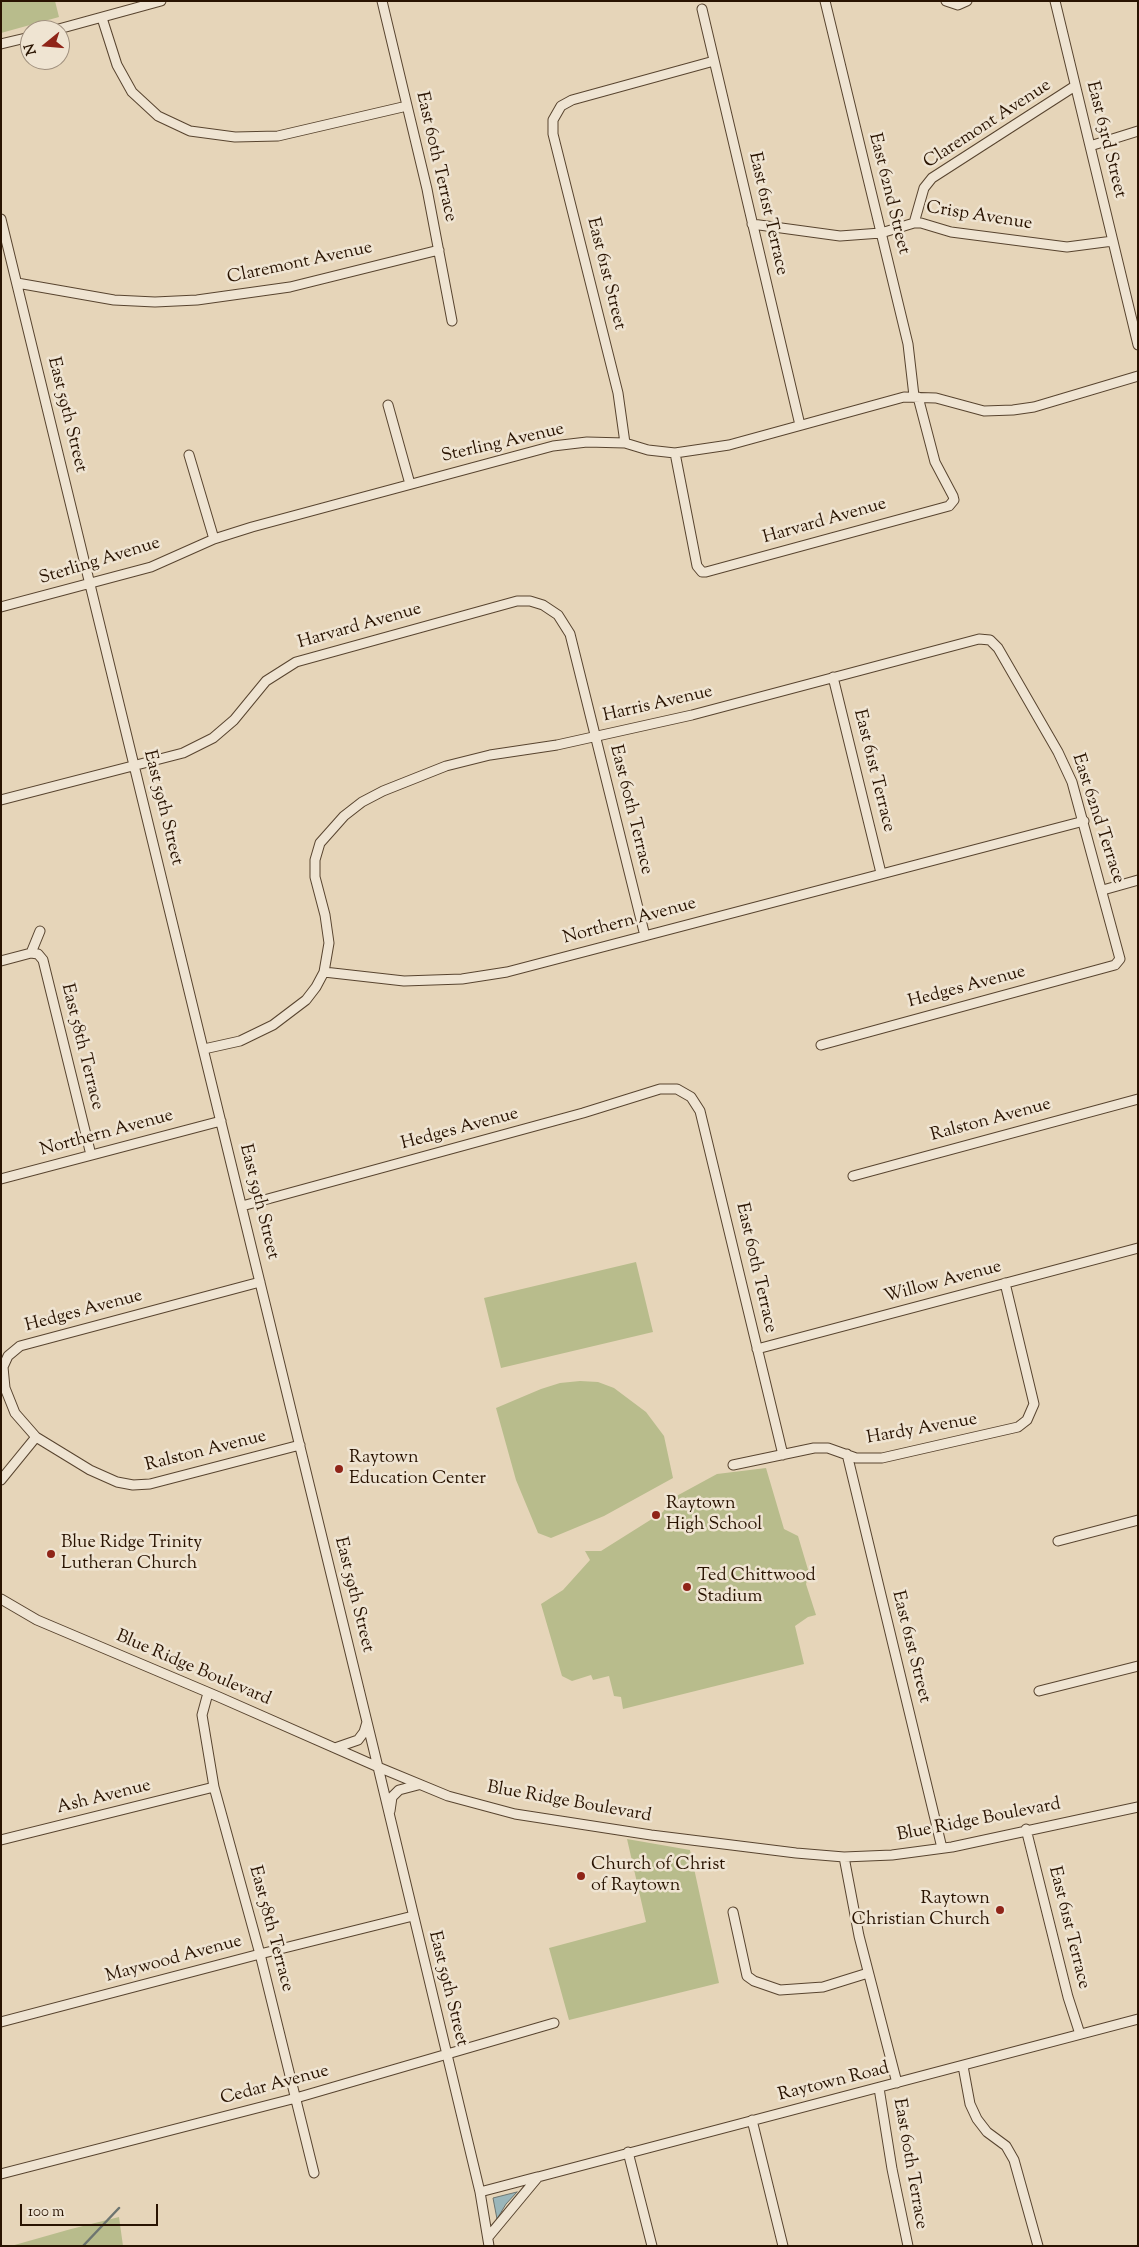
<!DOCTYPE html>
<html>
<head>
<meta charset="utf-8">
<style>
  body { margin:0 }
  #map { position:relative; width:1139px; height:2247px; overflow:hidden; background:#e6d5b9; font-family:"Sorts Mill Goudy",serif }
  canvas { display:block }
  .frame { position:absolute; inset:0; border:2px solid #291301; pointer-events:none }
  .north { position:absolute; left:20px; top:20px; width:50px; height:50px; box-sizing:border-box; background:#efe4d2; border:1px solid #a0907e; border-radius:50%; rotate:253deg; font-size:14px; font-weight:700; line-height:20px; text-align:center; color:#291301 }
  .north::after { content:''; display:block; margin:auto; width:18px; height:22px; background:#8f2418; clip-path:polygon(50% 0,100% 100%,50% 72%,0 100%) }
  .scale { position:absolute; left:20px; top:2204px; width:138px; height:22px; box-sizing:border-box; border:2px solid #291301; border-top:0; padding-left:6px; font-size:15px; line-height:18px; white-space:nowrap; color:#291301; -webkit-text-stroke:4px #efe4d2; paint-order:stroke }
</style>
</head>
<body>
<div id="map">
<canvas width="1139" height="2247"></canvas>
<div class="frame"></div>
<div class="north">N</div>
<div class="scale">100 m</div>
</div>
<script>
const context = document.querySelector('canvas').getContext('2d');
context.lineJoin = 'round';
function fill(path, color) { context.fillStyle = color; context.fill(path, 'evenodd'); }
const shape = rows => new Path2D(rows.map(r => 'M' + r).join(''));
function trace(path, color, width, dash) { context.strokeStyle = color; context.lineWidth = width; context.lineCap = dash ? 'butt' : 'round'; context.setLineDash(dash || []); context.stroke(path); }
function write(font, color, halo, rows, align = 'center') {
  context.font = font + ' "Sorts Mill Goudy",serif'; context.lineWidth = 5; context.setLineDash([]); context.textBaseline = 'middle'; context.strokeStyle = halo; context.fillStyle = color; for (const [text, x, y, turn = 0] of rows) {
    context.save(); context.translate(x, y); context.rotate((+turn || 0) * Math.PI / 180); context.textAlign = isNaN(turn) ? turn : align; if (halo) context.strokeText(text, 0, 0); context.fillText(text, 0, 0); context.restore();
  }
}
fill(shape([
  [1,1,55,1,59,17,1,33],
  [636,1262,653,1332,501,1368,484,1298],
  [580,1381,598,1382,614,1388,646,1412,664,1436,673,1478,604,1516,551,1538,538,1533,516,1480,496,1408,541,1389,560,1383],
  [766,1468,784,1529,798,1536,809,1573,806,1584,816,1615,808,1617,795,1626,804,1664,623,1709,621,1697,614,1696,609,1676,593,1680,591,1675,572,1681,562,1676,541,1604,563,1590,590,1560,585,1551,601,1551,663,1512,671,1499,717,1474],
  [627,1839,690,1850,719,1983,569,2020,549,1948,646,1922],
  [119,2217,123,2246,11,2246,71,2229]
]), '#b8bc8c');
const water = shape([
  [517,2192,506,2204,497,2219,493,2198,517,2192]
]);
fill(water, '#9ab6ba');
trace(water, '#6d7570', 1);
trace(shape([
  [83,2246,119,2208]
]), '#6d7570', 2.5);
const minor = shape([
  [382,1,427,189,452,321],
  [825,1,908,344,914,396],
  [946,1,958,5,967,1],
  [1055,1,1138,345],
  [702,9,800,425],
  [102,18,117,65,132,92,158,116,190,131,235,137,278,136,407,106],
  [55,30,161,1],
  [1,44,30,37],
  [1090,146,1138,131],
  [1,219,378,1767,480,2192,489,2246],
  [914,223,924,188,932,178,1075,86],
  [752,224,840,236,881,233,914,223,921,223,951,232,1067,247,1113,241],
  [17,283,114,300,155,302,197,300,290,287,439,250],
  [388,405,410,484],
  [625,443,618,393,553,134,553,120,561,106,572,100,714,61],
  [675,453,697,566,702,572,706,572,949,506,954,500,953,496,935,462,918,397],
  [189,455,214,539],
  [1,607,151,567,214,539,252,527,553,446,587,442,625,443,648,450,675,453,729,445,904,397,936,398,984,411,1013,410,1034,407,1138,376],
  [833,677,881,873],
  [1,800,183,753,213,738,234,720,266,681,296,662,517,601,530,601,543,605,558,615,570,634,645,936],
  [1103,890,1138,880],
  [31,953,38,954,43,960,91,1155],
  [1,961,31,953,40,931],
  [324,972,404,981,462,979,507,972,1084,821],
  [204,1049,240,1041,273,1025,306,1000,316,987,324,972,329,943,325,915,315,877,315,860,320,843,344,816,362,802,383,791,446,766,490,755,557,745,692,715,979,639,990,640,998,648,1058,752,1072,782,1120,959,1115,965,821,1045],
  [853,1176,1138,1099],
  [1,1179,221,1121],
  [242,1206,583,1113,660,1089,677,1089,691,1097,700,1111,783,1455],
  [260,1282,20,1346,8,1356,3,1367,5,1388,15,1413,36,1437,90,1470,117,1482,133,1485,150,1484,300,1445],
  [757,1349,1138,1248],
  [847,1454,942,1848],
  [733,1465,814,1448,828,1448,856,1458,882,1458,1018,1427,1027,1420,1034,1404,1005,1283],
  [1,1480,36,1437],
  [1058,1541,1138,1520],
  [1,1599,37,1620,219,1697,378,1767,448,1796,515,1814,651,1835,796,1853,844,1857,892,1855,952,1847,1138,1807],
  [1039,1691,1138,1666],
  [208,1693,202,1715,214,1787,260,1954,314,2173],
  [335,1748,358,1740,364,1732,367,1722],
  [390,1811,392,1797,399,1790,418,1785],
  [1026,1829,1068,1997,1080,2034],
  [1,1840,214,1787],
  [844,1857,859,1936,897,2083],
  [733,1912,747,1976,754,1981,780,1990,823,1987,868,1973],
  [1,2022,260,1954,413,1916],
  [963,2066,970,2104,977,2119,987,2132,1006,2146,1014,2160,1038,2246],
  [879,2088,892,2169,908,2246],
  [752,2120,783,2246],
  [628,2152,652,2246],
  [1,2174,296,2098,554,2023],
  [480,2192,537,2177],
  [489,2236,538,2177,1138,2019]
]);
trace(minor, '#58442f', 11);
trace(minor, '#efe4d2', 9);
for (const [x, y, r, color] of [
  [339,1469,5,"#8f2418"],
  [656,1515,5,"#8f2418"],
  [51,1554,5,"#8f2418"],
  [687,1587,5,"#8f2418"],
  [581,1876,5,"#8f2418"],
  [1000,1910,5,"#8f2418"]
]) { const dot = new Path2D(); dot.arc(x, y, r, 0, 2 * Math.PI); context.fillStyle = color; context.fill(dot); trace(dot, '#efe4d2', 2); }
write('18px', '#291301', '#efe4d2', [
  ["Claremont Avenue",988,125,-33],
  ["East 63rd Street",1105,140,76],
  ["East 60th Terrace",435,157,77],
  ["East 62nd Street",888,194,76],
  ["East 61st Terrace",767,214,77],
  ["Crisp Avenue",979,217,9],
  ["Claremont Avenue",300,264,-12],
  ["East 61st Street",605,274,76],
  ["East 59th Street",66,415,76],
  ["Sterling Avenue",503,444,-13],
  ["Harvard Avenue",825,522,-16],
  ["Sterling Avenue",100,562,-17],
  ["Harvard Avenue",360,627,-16],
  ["Harris Avenue",658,705,-13],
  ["East 61st Terrace",873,771,76],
  ["East 59th Street",162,808,76],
  ["East 60th Terrace",630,810,76],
  ["East 62nd Terrace",1097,819,72],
  ["Northern Avenue",630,922,-15],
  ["Hedges Avenue",967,988,-15],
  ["East 58th Terrace",81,1047,76],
  ["Ralston Avenue",991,1121,-15],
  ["Hedges Avenue",460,1130,-15],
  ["Northern Avenue",107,1134,-15],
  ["East 59th Street",258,1202,76],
  ["East 60th Terrace",755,1268,77],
  ["Willow Avenue",943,1283,-15],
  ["Hedges Avenue",84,1312,-15],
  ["Hardy Avenue",922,1430,-10],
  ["Ralston Avenue",206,1452,-14],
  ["East 59th Street",353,1595,76],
  ["East 61st Street",910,1647,76],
  ["Blue Ridge Boulevard",193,1669,23],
  ["Ash Avenue",104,1798,-14],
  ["Blue Ridge Boulevard",569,1803,10],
  ["Blue Ridge Boulevard",979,1821,-11],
  ["East 61st Terrace",1068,1928,76],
  ["East 58th Terrace",270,1929,75],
  ["Maywood Avenue",174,1960,-15],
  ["East 59th Street",447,1989,76],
  ["Raytown Road",834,2083,-14],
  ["Cedar Avenue",275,2086,-15],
  ["East 60th Terrace",909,2164,80]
]);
write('18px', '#291301', '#efe4d2', [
  ["Raytown",349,1459],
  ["Education Center",349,1480],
  ["Raytown",666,1505],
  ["High School",666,1526],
  ["Blue Ridge Trinity",61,1544],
  ["Lutheran Church",61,1565],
  ["Ted Chittwood",697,1577],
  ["Stadium",697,1598],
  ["Church of Christ",591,1866],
  ["of Raytown",591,1887],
  ["Raytown",990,1900,"right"],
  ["Christian Church",990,1921,"right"]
], 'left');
</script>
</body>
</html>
